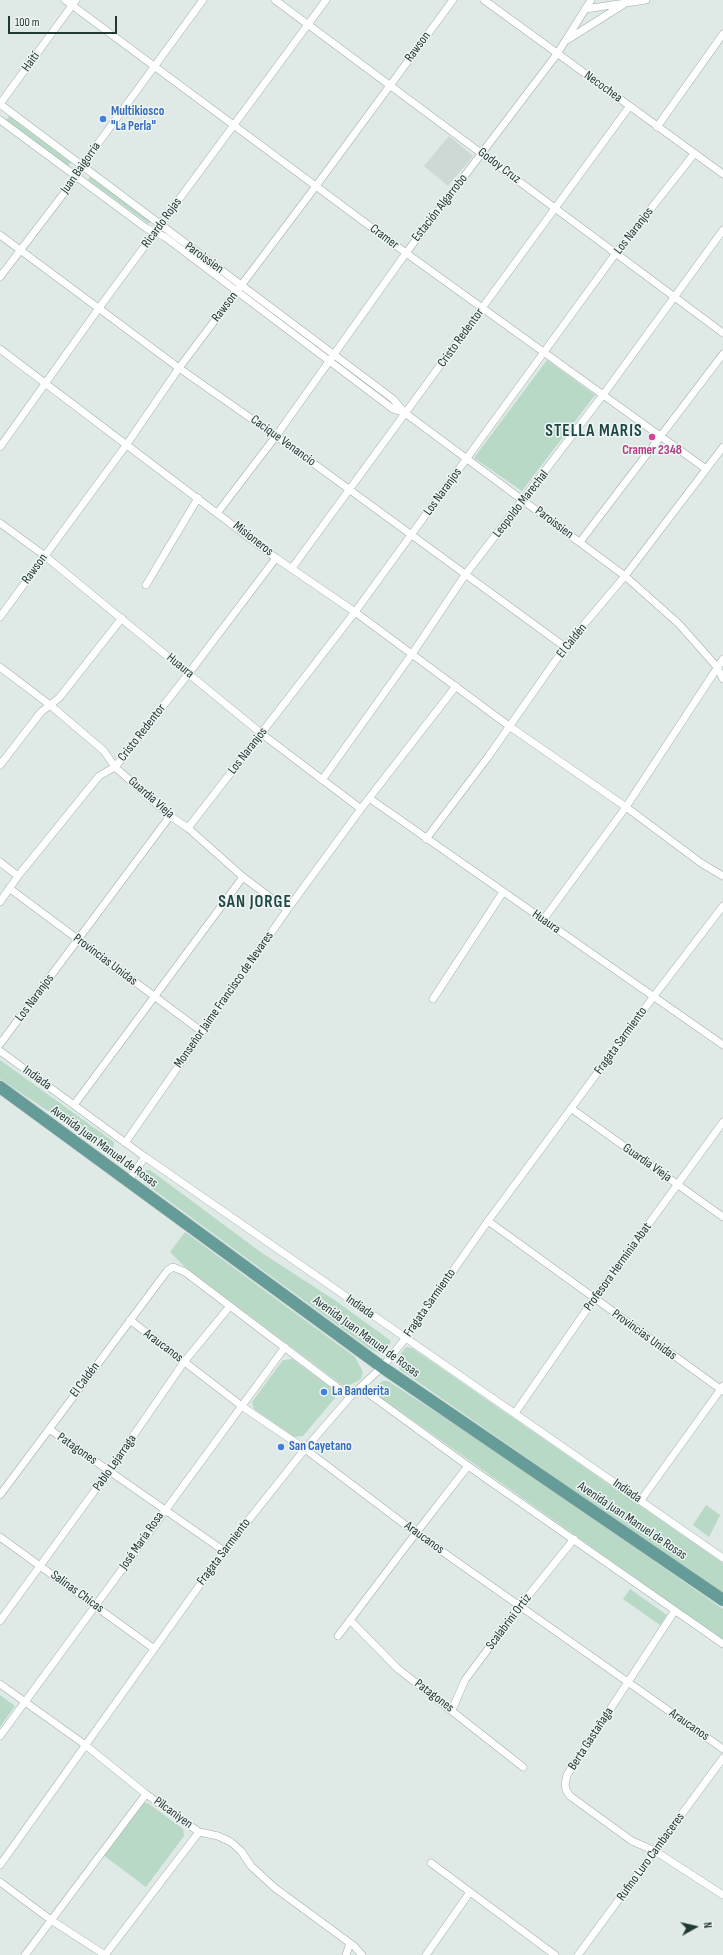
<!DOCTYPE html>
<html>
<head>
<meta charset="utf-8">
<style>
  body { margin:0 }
  #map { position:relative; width:723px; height:1955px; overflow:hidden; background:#dfe9e6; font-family:"Sofia Sans Condensed",sans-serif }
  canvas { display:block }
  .north { position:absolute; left:675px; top:1907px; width:40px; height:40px; -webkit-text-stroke:3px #eff6f4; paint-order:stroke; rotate:82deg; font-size:11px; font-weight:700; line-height:16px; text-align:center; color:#213835 }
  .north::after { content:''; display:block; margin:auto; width:14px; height:18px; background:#213835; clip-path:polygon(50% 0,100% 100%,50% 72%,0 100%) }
  .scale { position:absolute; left:8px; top:16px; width:109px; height:18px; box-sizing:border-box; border:2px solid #213835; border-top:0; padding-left:5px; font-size:12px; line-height:14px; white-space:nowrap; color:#213835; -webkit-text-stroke:3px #eff6f4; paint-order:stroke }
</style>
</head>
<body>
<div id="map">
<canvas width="723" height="1955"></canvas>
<div class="north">N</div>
<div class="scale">100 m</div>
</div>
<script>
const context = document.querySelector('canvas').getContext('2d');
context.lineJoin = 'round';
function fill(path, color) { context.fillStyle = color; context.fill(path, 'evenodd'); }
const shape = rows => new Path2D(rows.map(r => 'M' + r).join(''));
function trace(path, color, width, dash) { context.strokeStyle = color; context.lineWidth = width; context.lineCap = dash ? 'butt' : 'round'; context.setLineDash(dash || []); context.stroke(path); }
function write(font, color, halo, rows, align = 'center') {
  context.font = font + ' "Sofia Sans Condensed",sans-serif'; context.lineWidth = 3; context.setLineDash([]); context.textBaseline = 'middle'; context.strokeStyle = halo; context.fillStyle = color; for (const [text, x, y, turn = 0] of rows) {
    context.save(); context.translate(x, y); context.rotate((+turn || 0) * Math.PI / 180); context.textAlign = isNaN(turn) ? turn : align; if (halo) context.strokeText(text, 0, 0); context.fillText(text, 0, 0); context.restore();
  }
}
fill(shape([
  [449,136,473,156,448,186,424,166]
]), '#cdd9d5');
fill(shape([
  [11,114,73,160,68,166,6,120],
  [92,174,153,219,149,224,88,180],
  [547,360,595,395,522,491,474,458],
  [0,1060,114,1142,113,1149,108,1151,0,1079],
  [146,1170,150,1170,262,1253,336,1301,391,1341,388,1349,379,1353,370,1349,143,1182,140,1175],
  [185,1232,355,1357,363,1372,361,1379,348,1386,342,1385,186,1268,170,1252],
  [406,1347,412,1348,723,1563,723,1595,408,1375,400,1370,398,1363,398,1357],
  [292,1359,334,1390,335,1398,303,1436,294,1437,254,1409,252,1402,283,1360],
  [383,1381,388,1381,504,1456,723,1609,723,1640,377,1395,374,1390,375,1386],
  [706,1505,720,1515,709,1537,693,1525],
  [630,1589,667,1615,660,1625,623,1599],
  [0,1695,15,1706,0,1727],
  [141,1803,148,1803,183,1829,184,1836,146,1887,103,1855]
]), '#b9d9c7');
const minor = shape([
  [65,0,406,253,706,469],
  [275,0,723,333],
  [484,0,723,174],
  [585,9,646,0],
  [567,40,624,4],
  [0,104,393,399,405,413,625,576,679,624,717,667,723,679],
  [0,104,76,0],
  [0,120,146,228,165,237,393,409,405,413],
  [657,127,723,34],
  [0,235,179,368,276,436,565,647],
  [0,277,74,180,75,175,203,0],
  [0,349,276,558,355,612,509,726,626,807,701,863,723,876],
  [0,447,99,308,326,0],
  [218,512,276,436,406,253,557,54,591,0],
  [0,523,45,556,262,734,361,809],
  [580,542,723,354],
  [292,568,629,107],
  [146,585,198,498],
  [0,617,127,444,179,368,316,186,453,0],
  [0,667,50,705,104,751,115,767,170,816,188,828,243,877,287,910],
  [0,765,41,712,59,698,122,618],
  [322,780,412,654,465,575,603,395,723,230],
  [369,798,723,1045],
  [188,828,355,612,616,253,694,154],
  [426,839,488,757,565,647,625,576,723,447],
  [0,862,18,876],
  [9,888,201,1031],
  [0,902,18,876,99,776,115,767,189,673,276,558],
  [543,920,626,807,723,659],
  [433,999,503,892],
  [0,1044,170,816],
  [0,1051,145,1157,723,1558],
  [74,1105,243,877],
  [572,1109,723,1217],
  [125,1143,287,910,363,806,456,686],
  [128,1181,145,1157],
  [488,1221,723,1391],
  [130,1320,243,1407,305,1449,416,1533,723,1749],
  [361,1388,468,1466,723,1644],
  [515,1413,594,1299,723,1122],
  [49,1429,224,1551],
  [0,1495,167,1271,173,1267,185,1272,350,1397],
  [641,1500,723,1386],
  [0,1537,153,1648],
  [674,1612,567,1775,565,1784,566,1790,570,1796,632,1841,655,1851,723,1895],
  [350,1620,397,1668,523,1767],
  [0,1621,109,1471,184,1362,230,1306],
  [338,1636,416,1533,468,1466],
  [0,1684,84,1744,146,1794,199,1832,218,1836,231,1842,241,1851,251,1866,275,1888,354,1946,362,1955],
  [452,1710,465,1680,520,1606,574,1539],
  [0,1736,285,1347],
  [431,1863,555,1955],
  [0,1865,224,1551,305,1449,350,1397,382,1367,405,1339,488,1221,654,996,723,906],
  [0,1882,51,1920,105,1955],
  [25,1955,146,1794],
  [105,1955,199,1832],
  [346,1955,350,1943],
  [426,1955,470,1892],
  [578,1955,723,1758]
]);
const primary = shape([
  [0,1087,382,1367,723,1600]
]);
trace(minor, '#a2b0ad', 8);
trace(primary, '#bcc3c2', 13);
trace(minor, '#fff', 7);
trace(primary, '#669c97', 12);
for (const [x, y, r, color] of [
  [103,119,4,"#3f7fe0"],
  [652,437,4,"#d1479c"],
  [324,1392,4,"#3f7fe0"],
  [281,1447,4,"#3f7fe0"]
]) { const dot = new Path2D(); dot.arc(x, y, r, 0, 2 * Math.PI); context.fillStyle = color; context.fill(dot); trace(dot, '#eff6f4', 1.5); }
write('13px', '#213835', '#eff6f4', [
  ["Rawson",418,47,-54],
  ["Haití",31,62,-54],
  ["Necochea",603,87,36],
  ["Godoy Cruz",499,166,37],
  ["Juan Baigorria",81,168,-55],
  ["Estación Algarrobo",440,208,-52],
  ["Ricardo Rojas",162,223,-54],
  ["Los Naranjos",634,231,-52],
  ["Cramer",384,237,37],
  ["Paroissien",204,258,36],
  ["Rawson",225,307,-53],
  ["Cristo Redentor",461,338,-54],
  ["Cacique Venancio",283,441,36],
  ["Los Naranjos",443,492,-54],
  ["Leopoldo Marechal",521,504,-52],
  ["Paroissien",554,523,37],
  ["Misioneros",253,539,38],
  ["Rawson",35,569,-54],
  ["El Caldén",572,641,-51],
  ["Huaura",180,666,39],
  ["Cristo Redentor",142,733,-52],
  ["Los Naranjos",248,751,-52],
  ["Guardia Vieja",151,798,41],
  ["Huaura",546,922,35],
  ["Provincias Unidas",105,960,37],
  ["Los Naranjos",35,998,-53],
  ["Monseñor Jaime Francisco de Nevares",224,1000,-55],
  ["Fragata Sarmiento",621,1041,-54],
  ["Indiada",37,1078,36],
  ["Avenida Juan Manuel de Rosas",104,1147,36],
  ["Guardia Vieja",647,1163,35],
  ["Profesora Herminia Abat",618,1267,-54],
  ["Fragata Sarmiento",430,1303,-55],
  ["Indiada",360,1307,35],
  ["Provincias Unidas",644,1335,36],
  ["Avenida Juan Manuel de Rosas",366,1337,36],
  ["Araucanos",163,1346,37],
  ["El Caldén",85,1380,-53],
  ["Patagones",77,1449,35],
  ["Pablo Lejarraga",115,1463,-55],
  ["Indiada",627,1491,35],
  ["Avenida Juan Manuel de Rosas",632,1521,34],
  ["Araucanos",424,1538,36],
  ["José María Rosa",142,1541,-55],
  ["Fragata Sarmiento",224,1552,-53],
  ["Salinas Chicas",77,1592,36],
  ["Scalabrini Ortiz",509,1622,-53],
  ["Patagones",434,1696,37],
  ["Araucanos",689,1725,35],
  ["Berta Gastañaga",591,1739,-57],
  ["Pilcaniyen",173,1813,36],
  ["Rufino Luro Cambaceres",651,1857,-54]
]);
write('bold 13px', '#366cbe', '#eff6f4', [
  ["Multikiosco",111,112],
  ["\"La Perla\"",111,127],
  ["La Banderita",332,1392],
  ["San Cayetano",289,1447]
], 'left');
write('bold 13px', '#b23c85', '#eff6f4', [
  ["Cramer 2348",652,451]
]);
context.letterSpacing = '1px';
write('bold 17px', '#1f4845', '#eff6f4', [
  ["STELLA MARIS",594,432],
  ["SAN JORGE",255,903]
]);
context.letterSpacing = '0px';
</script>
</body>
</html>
